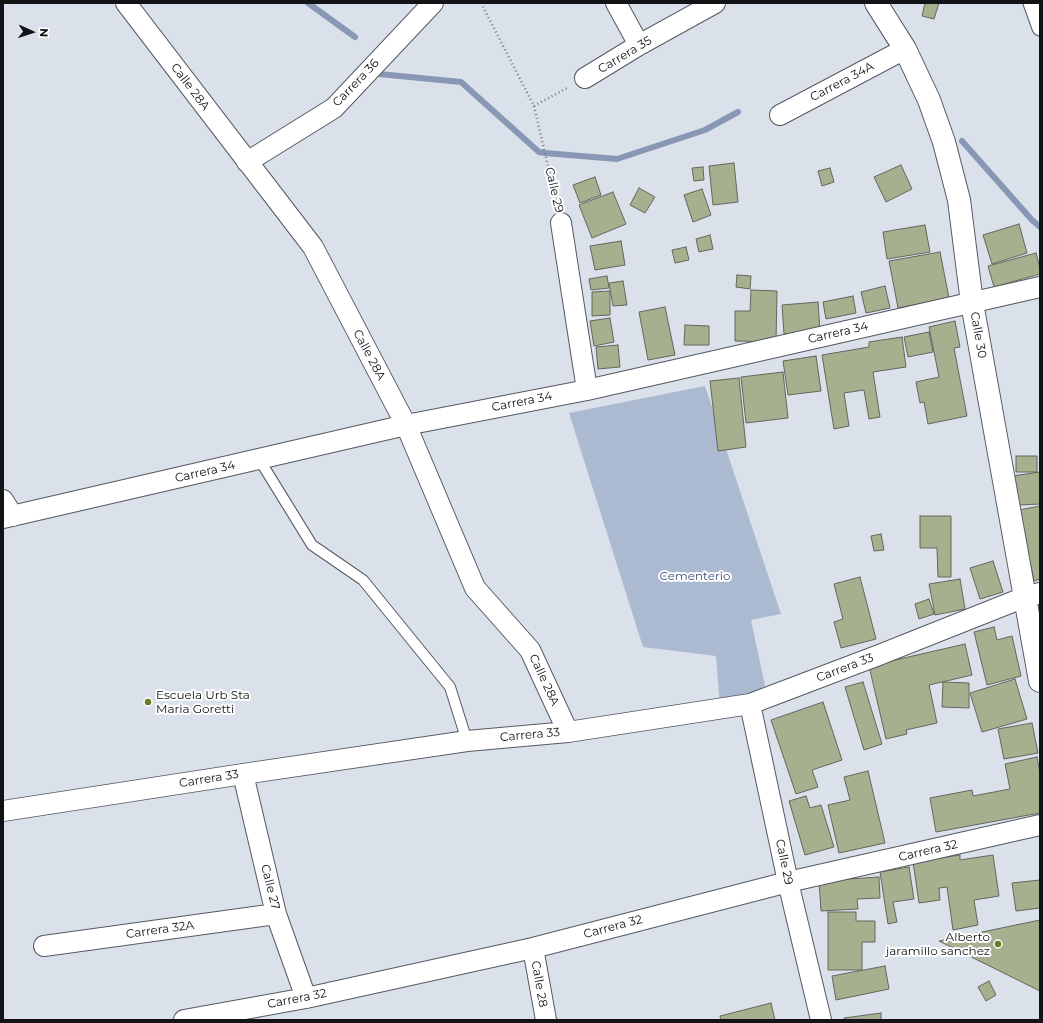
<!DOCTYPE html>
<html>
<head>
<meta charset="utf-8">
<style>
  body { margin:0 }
  #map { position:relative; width:1043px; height:1023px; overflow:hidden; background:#dbe1ea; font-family:Montserrat,sans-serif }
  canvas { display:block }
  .frame { position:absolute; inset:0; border:4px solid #111316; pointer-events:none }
  .north { position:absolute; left:12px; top:12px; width:40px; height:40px; -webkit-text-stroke:3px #fff; paint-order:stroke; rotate:93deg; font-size:11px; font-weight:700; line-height:16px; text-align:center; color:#111316 }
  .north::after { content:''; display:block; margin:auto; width:14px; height:18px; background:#111316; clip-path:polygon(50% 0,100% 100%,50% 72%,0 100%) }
</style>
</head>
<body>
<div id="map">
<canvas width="1043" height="1023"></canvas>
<div class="frame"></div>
<div class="north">N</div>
</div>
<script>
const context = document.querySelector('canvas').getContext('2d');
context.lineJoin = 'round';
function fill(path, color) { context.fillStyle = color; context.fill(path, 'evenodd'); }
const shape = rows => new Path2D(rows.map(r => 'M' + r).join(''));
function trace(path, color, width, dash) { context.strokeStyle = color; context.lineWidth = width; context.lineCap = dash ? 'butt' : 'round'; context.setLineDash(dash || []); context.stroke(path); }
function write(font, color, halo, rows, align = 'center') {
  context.font = font + ' Montserrat,sans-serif'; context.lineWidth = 4; context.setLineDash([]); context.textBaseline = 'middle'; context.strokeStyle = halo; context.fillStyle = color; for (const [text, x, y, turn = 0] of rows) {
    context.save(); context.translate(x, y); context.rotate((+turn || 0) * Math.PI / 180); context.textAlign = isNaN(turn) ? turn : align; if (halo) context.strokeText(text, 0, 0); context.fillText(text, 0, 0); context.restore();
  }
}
fill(shape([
  [705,386,781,614,751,620,765,686,738,699,720,706,716,656,643,647,569,413]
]), '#abb9d1');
trace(shape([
  [308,3,355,37],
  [379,74,461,82,539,152,545,153,617,159,705,130,738,112],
  [962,141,1032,220,1040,227]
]), '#8797b4', 6);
const building = shape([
  [925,3,939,3,934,19,922,16,925,3],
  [734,163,738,202,713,205,709,166,734,163],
  [901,165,912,189,886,202,874,177,901,165],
  [703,167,704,180,694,181,692,168,703,167],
  [830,168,834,182,822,186,818,171,830,168],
  [595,177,601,195,580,203,573,185,595,177],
  [639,188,655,197,645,213,630,205,639,188],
  [702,189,711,215,693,222,684,195,702,189],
  [613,192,626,224,592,238,579,205,613,192],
  [1019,224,1027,253,992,264,983,235,1019,224],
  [925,225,930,252,887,259,883,232,925,225],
  [710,235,713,249,699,252,696,239,710,235],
  [621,241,625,265,595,270,590,246,621,241],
  [686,247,689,260,675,263,672,250,686,247],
  [940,252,949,298,898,308,889,261,940,252],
  [1036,253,1040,268,1040,274,994,287,988,266,1036,253],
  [737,275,751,276,750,289,736,287,737,275],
  [607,276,609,288,591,290,589,279,607,276],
  [623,281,627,305,613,306,609,283,623,281],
  [885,286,890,308,866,313,861,292,885,286],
  [751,290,777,291,776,342,735,341,735,311,750,311,751,290],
  [610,291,610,315,592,316,592,292,610,291],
  [853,296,856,313,826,319,823,302,853,296],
  [818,302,820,331,784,334,782,305,818,302],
  [665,307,675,355,648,360,639,312,665,307],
  [610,318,614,342,594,346,590,321,610,318],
  [955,321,960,347,954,348,967,416,928,424,924,402,920,403,916,382,939,377,929,327,955,321],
  [685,325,709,326,709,345,684,345,685,325],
  [929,332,933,352,908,357,904,337,929,332],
  [902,337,906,367,873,372,880,417,869,419,864,390,844,393,849,426,834,429,822,355,869,347,869,342,902,337],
  [618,345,620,367,598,369,596,347,618,345],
  [816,356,821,391,788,395,783,361,816,356],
  [783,372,788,418,746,423,741,377,783,372],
  [739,378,746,447,718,451,710,381,739,378],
  [1016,456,1037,456,1037,472,1016,472,1016,456],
  [1040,472,1040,504,1019,505,1012,476,1040,472],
  [1040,506,1040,579,1034,581,1019,510,1040,506],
  [920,516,951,516,951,577,938,577,937,548,920,548,920,516],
  [881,534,884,550,874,551,871,536,881,534],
  [993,561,1003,592,980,599,970,568,993,561],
  [860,577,876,639,841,648,834,622,843,619,834,584,860,577],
  [960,579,965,609,935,615,929,584,960,579],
  [929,599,934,614,919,619,915,604,929,599],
  [1040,601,1040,625,1035,602,1040,601],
  [994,627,997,640,1012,636,1021,676,987,685,974,632,994,627],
  [965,644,972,675,929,685,937,723,906,730,907,734,886,739,869,666,965,644],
  [1015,679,1027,719,982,732,970,693,1015,679],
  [863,682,882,744,864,750,845,687,863,682],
  [943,682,969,683,969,708,942,707,943,682],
  [823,702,842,760,812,770,818,787,796,794,771,720,823,702],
  [1032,723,1038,753,1004,759,998,729,1032,723],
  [1037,757,1040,773,1040,813,936,832,930,798,972,790,973,796,1010,789,1005,764,1037,757],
  [868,771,885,843,839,853,828,805,850,800,844,777,868,771],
  [806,796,810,808,821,805,834,847,805,855,789,801,806,796],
  [960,855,960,860,993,855,999,896,974,900,978,925,953,930,947,887,939,888,940,900,919,903,913,862,960,855],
  [909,867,914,899,893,902,897,922,888,924,880,872,909,867],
  [879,877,880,898,857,899,858,909,821,911,819,881,879,877],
  [1040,880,1040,908,1016,911,1012,883,1040,880],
  [828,912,856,912,856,921,875,921,875,942,862,942,862,970,828,970,828,912],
  [1040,920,1040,991,939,941,1040,920],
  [885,966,889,989,836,1000,832,976,885,966],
  [989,981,996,995,986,1001,978,987,989,981],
  [771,1003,775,1020,721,1020,720,1016,771,1003],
  [881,1013,881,1020,844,1020,844,1018,881,1013]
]);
fill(building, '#a6af8e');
trace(building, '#64665d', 1);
const service = shape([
  [259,459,312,545,363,580,450,687,467,741]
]);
const pedestrian = shape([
  [1031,3,1040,28]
]);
const minor = shape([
  [126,3,313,247,406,425,475,588,530,650,568,732],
  [616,3,639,45],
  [585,78,639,45,715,3],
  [780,115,905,49],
  [247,162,334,108,433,3],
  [561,223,587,390],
  [3,500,13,516],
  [3,518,406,425,587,390,1040,287],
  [750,704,788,882,821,1020],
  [243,774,276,914,306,998],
  [3,811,243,774,467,741,568,732,750,704,879,655,1025,597,1040,593],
  [44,946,276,914],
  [533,948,546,1020],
  [184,1020,306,998,533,948,788,882,1040,825]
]);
const secondary = shape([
  [876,3,905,49,929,100,944,142,959,200,972,303,1040,681]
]);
trace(service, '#555962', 12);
trace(pedestrian, '#555962', 17);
trace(minor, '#555962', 22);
trace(secondary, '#555962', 24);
trace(shape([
  [481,3,534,106,557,205],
  [534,106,569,87]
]), '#75797f', 2.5, [1, 3]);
trace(service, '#fff', 10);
trace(pedestrian, '#fff', 15);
trace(minor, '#fff', 20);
trace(secondary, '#fff', 22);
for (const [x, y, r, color] of [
  [148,702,4,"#6a7b29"],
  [998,944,4,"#6a7b29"]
]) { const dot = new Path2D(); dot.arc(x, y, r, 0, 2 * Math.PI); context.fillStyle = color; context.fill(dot); trace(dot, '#fff', 1.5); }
write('12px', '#111316', '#fff', [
  ["Carrera 35",625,55,-31],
  ["Carrera 34A",842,82,-28],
  ["Carrera 36",356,83,-46],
  ["Calle 28A",190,87,53],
  ["Calle 29",554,190,77],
  ["Carrera 34",838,333,-13],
  ["Calle 30",978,335,80],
  ["Calle 28A",369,355,62],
  ["Carrera 34",522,402,-11],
  ["Carrera 34",205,472,-13],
  ["Carrera 33",845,668,-21],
  ["Calle 28A",544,680,65],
  ["Carrera 33",530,735,-5],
  ["Carrera 33",209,779,-9],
  ["Carrera 32",928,851,-13],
  ["Calle 29",784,862,78],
  ["Calle 27",270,887,76],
  ["Carrera 32",613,927,-15],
  ["Carrera 32A",160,930,-8],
  ["Calle 28",539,984,80],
  ["Carrera 32",297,999,-11]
]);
write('12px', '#3b517d', '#fff', [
  ["Cementerio",695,576]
]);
write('12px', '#111316', '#fff', [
  ["Escuela Urb Sta",156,695],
  ["Maria Goretti",156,709],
  ["Alberto",990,937,"right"],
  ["jaramillo sanchez",990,951,"right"]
], 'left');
</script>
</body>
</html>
